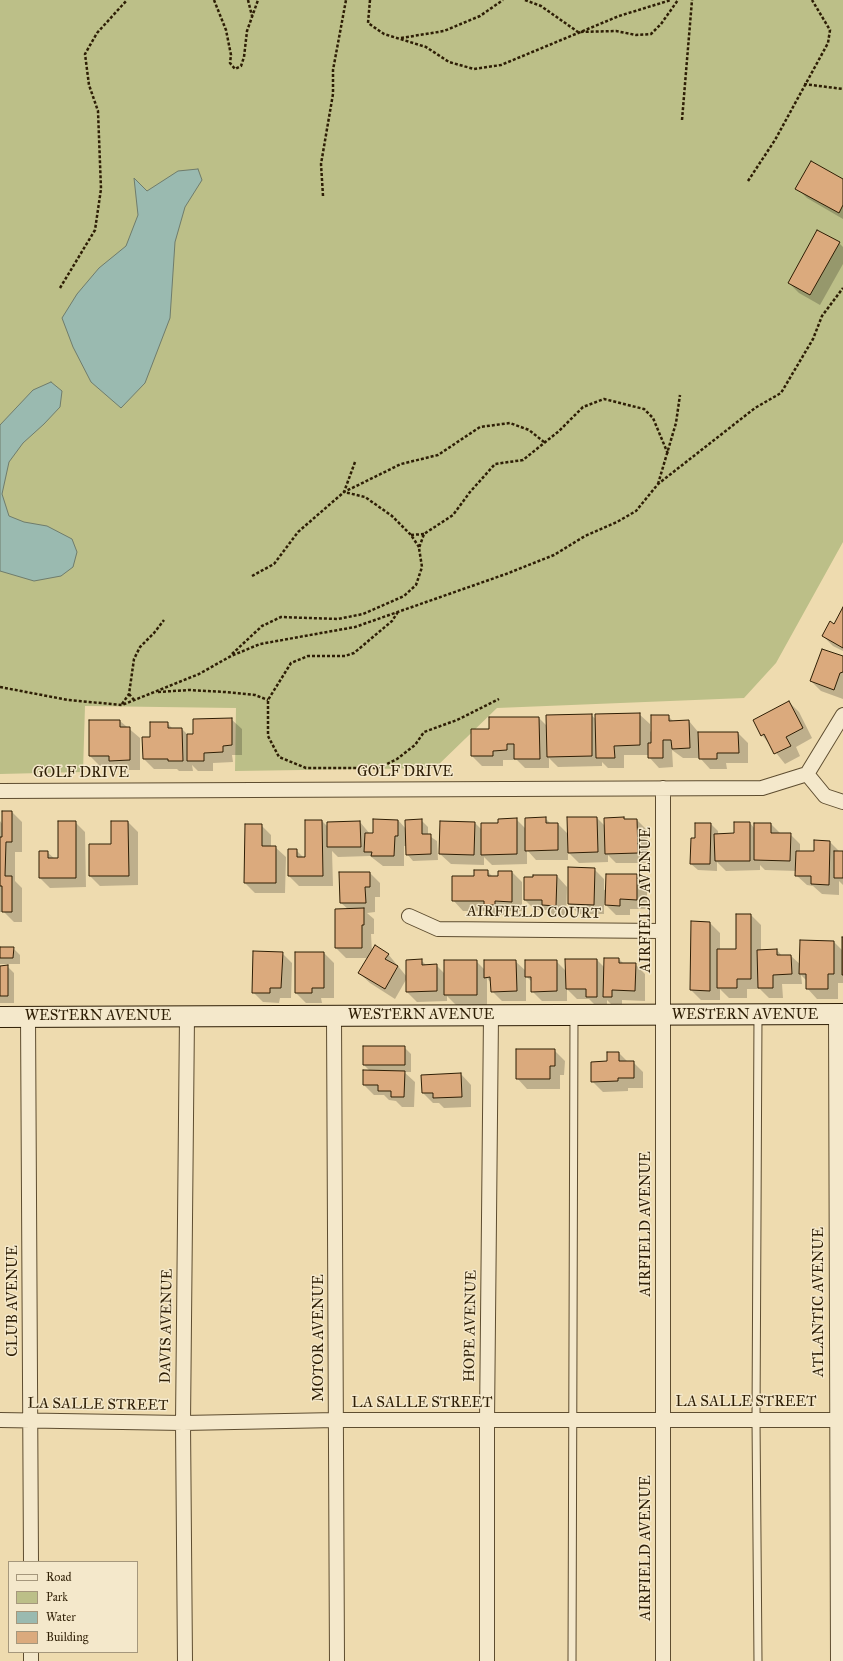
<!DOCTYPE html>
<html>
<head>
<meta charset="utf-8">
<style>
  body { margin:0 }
  #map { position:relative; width:843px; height:1661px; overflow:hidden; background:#eedbaf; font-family:"IM FELL Great Primer",serif }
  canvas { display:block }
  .legend { position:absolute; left:8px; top:1561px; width:130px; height:92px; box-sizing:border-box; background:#f4e8cb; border:1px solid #a5977c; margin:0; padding:5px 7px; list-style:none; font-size:12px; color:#2e1e05 }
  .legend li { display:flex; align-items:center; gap:8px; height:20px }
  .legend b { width:20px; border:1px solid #a5977c }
</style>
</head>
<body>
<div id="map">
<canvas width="843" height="1661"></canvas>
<ul class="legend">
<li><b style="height:5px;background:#f4e8cb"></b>Road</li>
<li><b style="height:11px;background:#bcbf88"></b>Park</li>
<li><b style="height:11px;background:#9abab0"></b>Water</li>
<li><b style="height:11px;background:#dbaa7d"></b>Building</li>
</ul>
</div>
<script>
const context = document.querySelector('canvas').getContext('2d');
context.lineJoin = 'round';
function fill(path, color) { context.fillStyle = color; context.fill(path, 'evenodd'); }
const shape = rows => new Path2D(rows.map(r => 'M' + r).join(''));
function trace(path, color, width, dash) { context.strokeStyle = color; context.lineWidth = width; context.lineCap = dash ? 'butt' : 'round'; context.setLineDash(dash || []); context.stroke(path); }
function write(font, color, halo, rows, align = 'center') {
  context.font = font + ' "IM FELL Great Primer",serif'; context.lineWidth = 3; context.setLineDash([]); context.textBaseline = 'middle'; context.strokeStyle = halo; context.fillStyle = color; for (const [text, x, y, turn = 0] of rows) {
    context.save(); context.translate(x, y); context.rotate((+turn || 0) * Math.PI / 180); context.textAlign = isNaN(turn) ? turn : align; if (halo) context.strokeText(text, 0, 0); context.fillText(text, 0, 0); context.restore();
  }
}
fill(shape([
  [0,0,843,0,843,542,776,663,744,698,497,708,435,768,235,771,236,708,85,706,83,772,0,774]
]), '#bcbf88');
const water = shape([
  [198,169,202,180,185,207,175,242,170,318,145,383,121,408,91,382,73,347,62,318,77,294,99,268,126,246,138,215,134,178,147,191,178,171,198,169],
  [51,382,62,391,60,407,44,424,23,443,9,462,2,494,9,516,24,522,47,526,72,539,77,552,73,567,61,576,34,581,0,571,0,425,33,390,51,382]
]);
fill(water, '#9abab0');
trace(water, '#6f7c6c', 1);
fill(shape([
  [843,180,843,219,807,198,797,188],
  [839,243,843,247,843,264,820,305,799,293,789,283],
  [843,609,843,651,833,646,823,636,834,625],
  [843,658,843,699,821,691,811,681],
  [789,702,799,712,812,738,796,747,800,756,785,764,762,735],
  [639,714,650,724,650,732,668,716,673,721,689,721,699,733,738,733,748,743,748,763,726,763,727,769,710,769,700,758,683,758,672,750,673,767,659,768,649,757,649,755,624,755,624,768,608,768,602,762,602,766,558,767,549,758,549,768,525,768,517,760,503,760,503,766,482,766,472,756,490,730,539,718,548,727,591,715,597,720],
  [231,719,242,729,242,755,232,755,233,762,213,763,213,771,198,771,192,765,193,771,179,771,177,769,154,769,144,759,151,738,167,723,173,729,182,729,188,735,194,735],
  [120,721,140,738,140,770,120,770,115,766,100,766,90,756],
  [12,812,22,822,22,852,15,852,15,881,22,888,22,922,14,922,4,912,0,912,0,821,3,825],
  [545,818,551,824,558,824,568,834,597,818,605,826,637,820,647,830,648,863,616,863,608,855,608,862,579,863,568,852,568,860,536,860,527,850,527,864,492,865,484,857,484,865,451,864,440,854,475,823,482,830,516,819,526,829],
  [398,820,406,829,421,820,428,827,428,835,437,841,438,860,413,861,407,854,407,846,404,846,404,866,383,866,370,856,338,857,332,851,333,886,299,886,289,876,296,850,304,858,306,858,322,821,328,827,360,822,370,834,374,834],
  [75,822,85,832,86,887,50,888,40,878,47,852,55,859,59,859],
  [128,822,138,832,138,885,100,886,90,876],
  [750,823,755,829,771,824,781,834,790,834,800,844,800,852,815,852,830,842,840,852,843,852,843,885,839,881,839,895,822,894,813,886,807,885,796,875,797,871,765,870,760,865,760,870,726,871,717,862,717,871,698,870,691,864,696,839,711,824,718,831,718,835,734,834],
  [261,825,271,835,271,847,275,847,286,857,285,893,255,893,245,883],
  [594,869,604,879,604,890,637,875,647,885,647,909,630,909,630,915,616,915,604,903,604,914,579,914,569,904],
  [487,871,493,877,499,877,512,872,522,882,522,911,504,911,504,915,495,915,491,911,463,911,453,900,475,877],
  [370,873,380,883,380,897,375,897,375,912,367,913,374,919,374,934,371,934,372,953,388,954,407,977,421,960,426,965,436,965,445,974,476,961,485,970,515,961,526,971,556,961,566,971,597,960,605,968,619,959,624,964,635,964,645,974,645,1001,622,1000,622,1007,614,1007,607,1000,607,1007,597,1007,589,999,577,999,567,989,567,1001,542,1001,532,991,532,982,526,976,526,1001,502,1001,492,991,491,983,487,978,487,1005,456,1005,447,996,447,1001,417,1002,407,992,407,978,395,999,370,983,359,973,369,958,346,958,336,948,348,909,341,903],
  [557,876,567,887,566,915,553,915,548,910,535,910,525,900],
  [751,915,761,925,761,951,777,950,782,956,791,956,801,965,834,942,843,951,843,938,843,983,838,983,838,999,817,999,807,988,807,981,801,975,802,984,782,984,783,998,769,998,760,989,747,989,747,998,729,998,720,989,720,1000,701,1000,691,990,692,922,710,923,720,933,720,950,737,950],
  [0,948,13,948,20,955,20,964,0,964],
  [282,953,292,963,291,998,280,998,279,1003,263,1002,253,992],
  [324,953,334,963,334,998,321,998,322,1003,306,1003,296,993],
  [7,966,14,973,14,1003,0,1003,0,967],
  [404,1047,411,1054,411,1072,404,1072,415,1082,414,1107,402,1107,396,1101,389,1100,384,1095,374,1095,364,1085,370,1071,364,1065],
  [554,1050,565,1061,564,1075,560,1075,560,1089,527,1089,517,1078],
  [619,1053,628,1062,633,1062,643,1072,643,1088,628,1088,628,1091,603,1092,592,1081,608,1062],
  [461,1074,471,1085,471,1107,444,1108,439,1103,433,1103,423,1093]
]), '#0003');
const building = shape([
  [811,161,843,179,843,205,839,213,795,189,811,161],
  [817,230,840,242,810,295,788,283,817,230],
  [843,607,843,648,822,636,830,621,834,624,843,607],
  [822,649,843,656,843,672,840,673,834,690,810,681,822,649],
  [789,701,803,728,786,737,791,746,774,754,764,734,761,736,753,720,789,701],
  [640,713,640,745,614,746,615,758,596,758,595,714,640,713],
  [592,714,592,756,547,757,546,715,592,714],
  [651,715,669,715,669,721,689,720,690,748,672,749,671,740,663,740,663,758,648,758,648,743,651,743,651,715],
  [489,717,539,717,540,759,514,759,514,744,507,744,507,750,493,751,493,756,471,756,471,729,489,729,489,717],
  [232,718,232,745,223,746,223,752,204,753,204,761,187,761,187,734,193,734,193,719,232,718],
  [89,720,120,720,120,727,130,727,130,760,109,761,109,756,89,756,89,720],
  [150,722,168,722,168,728,182,728,183,761,168,761,168,759,143,759,142,737,150,737,150,722],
  [698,732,738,732,739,753,717,753,717,759,699,759,698,732],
  [2,811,12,811,12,842,6,842,5,876,12,876,12,912,2,912,2,886,0,886,0,837,2,837,2,811],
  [546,817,546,823,558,823,558,850,525,851,525,818,546,817],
  [567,817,597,817,598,852,568,853,567,817],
  [624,817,624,819,637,819,638,853,605,854,604,818,624,817],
  [517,818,517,854,481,855,481,823,498,823,498,819,517,818],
  [373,819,398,820,398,836,395,836,394,856,371,856,372,852,364,852,365,833,373,833,373,819],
  [422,819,422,834,431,834,431,854,406,855,405,820,422,819],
  [305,820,322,820,323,876,288,876,288,849,297,849,297,857,305,857,305,820],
  [58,821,76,821,76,878,39,878,39,851,48,851,48,858,58,858,58,821],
  [111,821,128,821,129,876,89,876,89,844,111,844,111,821],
  [360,821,361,847,327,847,327,822,360,821],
  [440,821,475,822,474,855,439,854,440,821],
  [734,822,750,822,750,861,715,861,714,834,734,833,734,822],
  [695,823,711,823,710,864,690,864,691,838,695,838,695,823],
  [754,823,771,823,771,833,791,833,790,861,754,860,754,823],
  [245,824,262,824,262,846,276,846,276,883,244,883,245,824],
  [814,840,830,841,829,885,811,884,811,876,795,876,796,851,814,851,814,840],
  [834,851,843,851,843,878,834,878,834,851],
  [568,867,595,868,594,905,568,904,568,867],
  [474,870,488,870,488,876,498,876,498,871,512,871,512,902,495,901,495,905,484,905,484,901,452,901,452,876,474,876,474,870],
  [339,872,370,872,370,887,365,887,366,903,340,903,339,872],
  [606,874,637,874,637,900,620,899,620,906,605,905,606,874],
  [533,875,557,875,556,906,542,905,542,900,524,900,524,877,533,877,533,875],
  [364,908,364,925,362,925,362,948,335,948,335,909,364,908],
  [736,914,751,914,751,979,737,979,737,988,717,988,717,949,736,949,736,914],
  [691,921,710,922,710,991,690,990,691,921],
  [842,937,843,937,843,975,842,975,842,937],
  [800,940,834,941,834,974,828,974,828,989,806,989,806,974,799,974,800,940],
  [375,945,389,954,385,959,398,966,385,989,358,973,375,945],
  [0,947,14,947,13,958,0,958,0,947],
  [777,949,777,955,791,955,792,974,773,975,773,988,758,988,757,950,777,949],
  [253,951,283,952,281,988,270,988,270,993,252,993,253,951],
  [295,952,324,952,324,988,312,988,312,993,295,993,295,952],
  [604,958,619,958,619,963,636,963,635,991,612,990,612,997,603,997,604,958],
  [422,959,422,965,437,964,437,991,406,992,406,960,422,959],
  [565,959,597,959,597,997,586,997,586,989,566,989,565,959],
  [444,960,477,960,477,995,444,995,444,960],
  [484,960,516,960,517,991,491,992,490,977,484,978,484,960],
  [525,960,557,960,557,991,531,992,531,977,525,977,525,960],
  [8,965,8,996,0,996,0,966,8,965],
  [363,1046,405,1046,405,1065,363,1065,363,1046],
  [516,1049,555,1049,555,1066,550,1066,550,1079,516,1079,516,1049],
  [607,1052,619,1052,619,1061,634,1061,634,1078,618,1078,618,1081,591,1082,591,1062,607,1061,607,1052],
  [363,1070,405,1071,404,1097,391,1097,391,1091,378,1091,378,1085,363,1085,363,1070],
  [461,1073,462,1097,433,1098,433,1093,422,1093,421,1075,461,1073]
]);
fill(building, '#dbaa7d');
trace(building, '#2e1e05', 1);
const lane = shape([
  [572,1661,574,1015],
  [758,1661,756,1419,758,1015]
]);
const street = shape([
  [807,774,843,715],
  [807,774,825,796,843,802],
  [663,788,663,1661],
  [0,791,762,788,807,774],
  [409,916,438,929,662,931],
  [836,1014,838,1661],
  [28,1016,31,1562],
  [334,1016,337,1661],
  [0,1420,183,1423,336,1420,843,1420],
  [31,1652,31,1661],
  [185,1661,183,1423,187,1016],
  [487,1661,487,1421,491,1015]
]);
const secondary = shape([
  [0,1017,843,1014]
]);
trace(lane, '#5e4d30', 9);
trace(street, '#5e4d30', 16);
trace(secondary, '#2e1e05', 22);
trace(shape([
  [214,0,226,30,231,55,230,63,235,69,241,66,244,57,247,31,258,0],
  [248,0,252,16],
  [370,0,368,23,384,34,426,47,449,62,474,69,501,65,619,16,671,0],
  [525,0,541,6,578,32,616,31,636,35,651,34,661,24,678,0],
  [401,38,444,31,480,16,503,0],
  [804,84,843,89],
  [682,120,692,0],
  [748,181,775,140,828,43,830,30,812,0],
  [323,196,321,164,333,94,333,70,346,0],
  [60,288,95,230,101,189,98,111,89,85,85,54,97,33,127,0],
  [355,462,344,492,365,497,392,516,411,535,419,547],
  [658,484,676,423,680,395],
  [411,535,424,534],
  [252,576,274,564,298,532,344,492,401,464,438,455,480,427,510,423,529,430,544,442],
  [398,612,392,621,354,653,345,656,308,656,291,663,268,700,268,736,279,757,306,768,379,768,397,759,415,745,424,732,457,720,499,699],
  [232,654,262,626,281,617,338,619,363,614,404,596,416,585,422,567,419,548,424,534,453,515,470,492,495,464,523,460,559,431,583,407,604,399,644,409,653,418,668,454],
  [0,687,68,700,122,705,199,674,231,656,260,644,355,627,506,574,554,555,585,536,617,522,636,511,658,484,755,408,781,393,813,339,822,316,843,288],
  [158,692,189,690,225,692,255,695,268,700],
  [129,694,134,700],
  [122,704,129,694,134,659,140,647,154,633,164,620]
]), '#2e1e05', 2.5, [3, 2]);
trace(lane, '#f4e8cb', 7);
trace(street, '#f4e8cb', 14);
trace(secondary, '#f4e8cb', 20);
write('15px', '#2e1e05', '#f4e8cb', [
  ["GOLF DRIVE",405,772],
  ["GOLF DRIVE",81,773],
  ["AIRFIELD AVENUE",646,900,-90],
  ["AIRFIELD COURT",534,913,1],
  ["WESTERN AVENUE",421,1015],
  ["WESTERN AVENUE",745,1015],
  ["WESTERN AVENUE",98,1016],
  ["AIRFIELD AVENUE",646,1224,-90],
  ["CLUB AVENUE",13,1301,-90],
  ["ATLANTIC AVENUE",819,1302,-90],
  ["DAVIS AVENUE",167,1326,-89],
  ["HOPE AVENUE",471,1326,-89],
  ["MOTOR AVENUE",319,1338,-90],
  ["LA SALLE STREET",746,1402],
  ["LA SALLE STREET",422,1403],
  ["LA SALLE STREET",98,1405,1],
  ["AIRFIELD AVENUE",646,1548,-90]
]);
</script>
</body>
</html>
